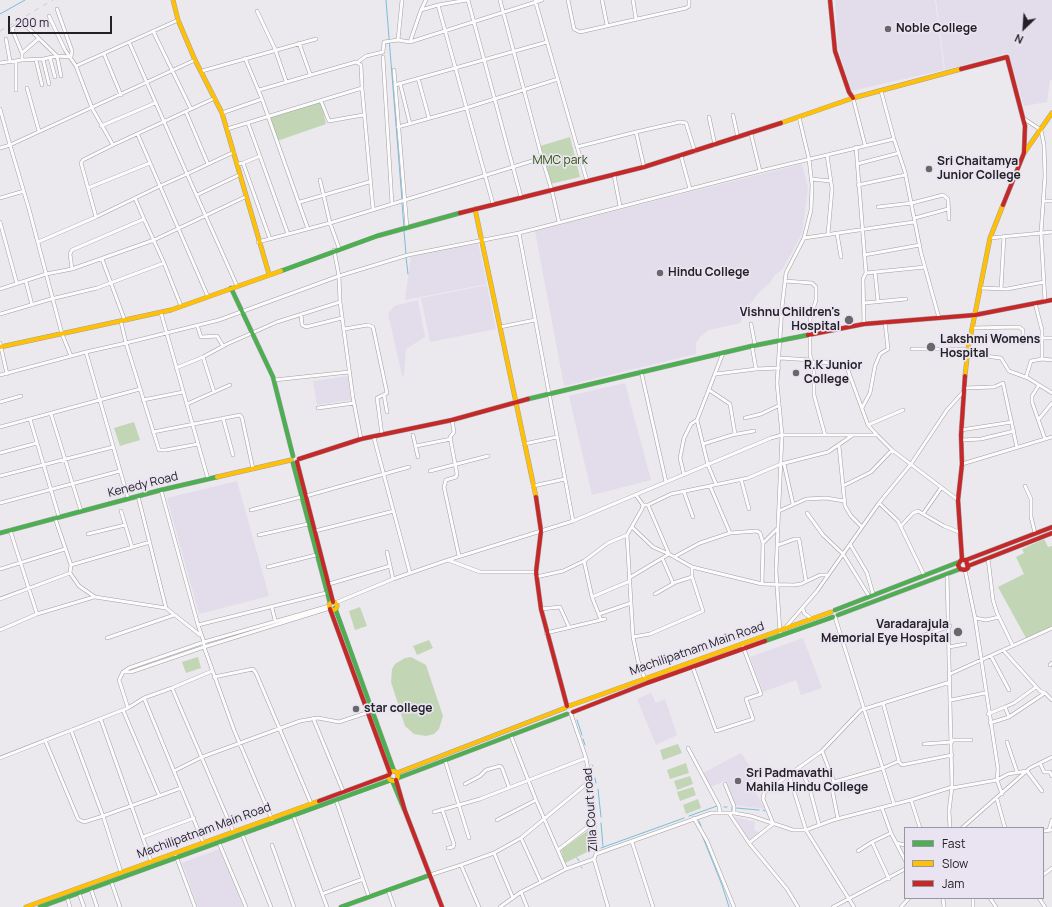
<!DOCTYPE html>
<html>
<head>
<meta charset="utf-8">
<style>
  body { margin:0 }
  #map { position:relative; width:1052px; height:907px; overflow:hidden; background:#ebe8ee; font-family:Manrope,sans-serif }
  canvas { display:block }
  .legend { position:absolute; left:904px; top:827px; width:140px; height:72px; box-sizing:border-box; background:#eae4f2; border:1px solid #9a96a0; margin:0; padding:5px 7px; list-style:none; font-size:12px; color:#232125 }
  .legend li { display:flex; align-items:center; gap:8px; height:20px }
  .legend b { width:20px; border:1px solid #9a96a0 }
  .north { position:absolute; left:1004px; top:8px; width:40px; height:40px; -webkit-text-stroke:3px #eae4f2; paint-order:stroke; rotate:205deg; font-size:11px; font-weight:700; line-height:16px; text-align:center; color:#232125 }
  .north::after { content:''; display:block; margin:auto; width:14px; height:18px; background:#232125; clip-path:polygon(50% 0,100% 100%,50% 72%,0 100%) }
  .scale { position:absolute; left:8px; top:16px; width:104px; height:18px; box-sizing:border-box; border:2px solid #232125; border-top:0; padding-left:5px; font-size:12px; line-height:14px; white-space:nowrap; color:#232125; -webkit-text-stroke:3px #eae4f2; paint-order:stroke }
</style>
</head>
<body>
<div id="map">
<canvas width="1052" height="907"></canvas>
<ul class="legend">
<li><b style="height:5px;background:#4caf50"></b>Fast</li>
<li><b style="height:5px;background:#ffc107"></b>Slow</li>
<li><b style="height:5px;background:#c62828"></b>Jam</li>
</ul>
<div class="north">N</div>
<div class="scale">200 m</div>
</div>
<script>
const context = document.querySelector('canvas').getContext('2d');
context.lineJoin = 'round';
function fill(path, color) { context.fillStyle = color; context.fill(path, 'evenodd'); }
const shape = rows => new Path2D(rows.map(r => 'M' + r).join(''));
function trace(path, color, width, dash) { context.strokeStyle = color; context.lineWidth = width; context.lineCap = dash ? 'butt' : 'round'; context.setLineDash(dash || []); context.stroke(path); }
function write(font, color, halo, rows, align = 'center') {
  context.font = font + ' Manrope,sans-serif'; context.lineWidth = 3.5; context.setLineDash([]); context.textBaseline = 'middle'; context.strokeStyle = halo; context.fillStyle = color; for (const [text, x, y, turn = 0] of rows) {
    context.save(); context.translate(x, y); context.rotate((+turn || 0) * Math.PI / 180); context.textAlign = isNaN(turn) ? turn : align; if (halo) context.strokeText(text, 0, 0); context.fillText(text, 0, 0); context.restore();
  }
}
fill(shape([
  [835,0,935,0,944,70,851,91,838,48],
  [936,0,1052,0,1052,80,1050,80,1047,102,1024,106,1008,53,945,70],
  [802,164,808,187,802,234,782,270,775,275,769,284,761,290,747,308,740,323,709,330,701,336,696,343,696,354,564,386,535,231],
  [478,242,487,284,405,300,411,255],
  [487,285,496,329,430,342,421,298],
  [418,300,425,337,406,349,404,376,402,375,388,314,394,306],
  [348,376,351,400,317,405,313,381],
  [625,383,651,480,592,495,569,396],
  [237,481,269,596,199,614,167,498],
  [803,638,822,688,801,695,796,680,763,692,750,657],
  [651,693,656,703,665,699,677,735,656,745,637,699],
  [741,753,757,777,750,782,765,809,735,805,725,781,710,787,703,773],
  [735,817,755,822,754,830,760,833,749,840],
  [219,849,237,890,243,907,198,907,182,863]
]), '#e3ddeb');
fill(shape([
  [321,101,326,124,277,141,268,117],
  [570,137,580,177,550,184,540,146],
  [134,422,140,440,120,446,114,428],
  [1044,539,1048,547,1052,546,1052,626,1026,638,998,587,1024,574,1016,557,1024,553,1022,549],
  [360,607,367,626,355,630,349,611],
  [429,640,433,648,417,655,413,646],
  [198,657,201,668,186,673,182,662],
  [411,657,426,665,443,716,439,729,434,734,426,736,414,734,405,726,391,682,392,669,395,664,405,658],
  [678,744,682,753,663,760,660,750],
  [686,763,689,773,670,779,667,770],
  [690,776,693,784,677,790,674,781],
  [693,787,696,795,680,801,677,792],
  [698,799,701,808,686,814,683,805],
  [590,829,591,850,565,863,561,850]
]), '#c2d6b6');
trace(shape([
  [386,0,402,200],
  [0,14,25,0],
  [402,203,404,228],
  [404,231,406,254],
  [406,257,408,274],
  [577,720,582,735],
  [583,739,585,745],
  [592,765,593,766],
  [595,778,596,783],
  [598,789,601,817],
  [724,807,727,807],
  [732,807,732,811],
  [736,808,759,810],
  [763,810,765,811],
  [689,816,717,806],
  [699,821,701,826],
  [601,823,603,846],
  [702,835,722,885,729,907],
  [601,848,684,818],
  [577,858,579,861],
  [581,867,582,868]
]), '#79beda', 1);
const street = shape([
  [402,0,398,40,410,42],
  [426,0,421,10,410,42,542,0],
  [468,0,521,197],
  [500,0,542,158,552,191,559,222],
  [535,0,587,181],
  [568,0,574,29,580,32,686,8,689,6,689,0],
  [602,0,607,25],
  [633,0,636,19],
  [438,5,467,0],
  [57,9,72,51,71,57,57,56,22,22,12,29,22,53,22,60,43,59,57,56,61,76],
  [421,10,438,5,493,204],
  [257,11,275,49,286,81],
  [49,16,65,50,76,66],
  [178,20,76,66,92,108,113,145,215,98],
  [153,31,191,109],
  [6,39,10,61],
  [129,42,187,174,234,152],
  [299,43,310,74],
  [22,53,38,39],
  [104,54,121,95],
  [383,57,392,204],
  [50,58,55,77],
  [245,58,262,99],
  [43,59,49,84],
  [36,60,42,85],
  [16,61,16,90],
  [358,62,366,56,383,52,384,42,398,40],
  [0,63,22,60],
  [394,70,407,228],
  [202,71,316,39],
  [418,78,429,118],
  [400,83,410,124],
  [395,85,547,42],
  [27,88,39,131],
  [259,90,356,62,361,65,362,88],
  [881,91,894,139,905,172,921,253,939,318],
  [853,98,865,145],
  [321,101,329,121,363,115],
  [0,109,10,145,195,60],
  [186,112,208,164],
  [222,113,262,99,308,229],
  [733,115,738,138],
  [709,117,715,145],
  [1023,118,1041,130,1044,145,1045,176,1041,233,1045,301],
  [248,123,288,234],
  [101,126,155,103],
  [398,127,466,108,558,79],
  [227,129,362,88,373,209],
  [636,132,680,122,686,123,695,152],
  [751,134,760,171],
  [138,135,160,186,187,174,237,286],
  [577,147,636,132,644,167],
  [856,147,866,273],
  [0,148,10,145,29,209,62,334,71,356],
  [827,155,832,189,828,234],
  [681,156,690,189],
  [243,163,260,156],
  [237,164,243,163,270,239],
  [857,164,899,153],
  [614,175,620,206],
  [811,179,831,181],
  [320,180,330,223,339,248],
  [858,185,905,175],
  [88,188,150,163],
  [197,195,239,175],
  [0,198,24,191],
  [135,198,144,219],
  [1043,201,1052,201],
  [300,202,369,182],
  [878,207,912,203,943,195,948,199,949,219],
  [96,217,81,163,83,160,113,145],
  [915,218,948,209],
  [0,222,17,284],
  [519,233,573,521],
  [837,233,841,257],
  [804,238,914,222],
  [990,238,1052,232],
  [38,242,96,217,160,186,208,297],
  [258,242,330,223,542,158],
  [334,250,339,276,340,302,353,398,361,439],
  [864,255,920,245],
  [102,259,125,321],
  [72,269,70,254,72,250,144,219,164,263],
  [875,272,878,301],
  [785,281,812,283,816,287,816,300,810,319,810,355,814,368,814,395,825,435],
  [26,282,32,305],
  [980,288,1007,289,1044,282],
  [0,289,46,274,72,269,154,240,245,197],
  [1001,289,1004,236],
  [864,303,906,299],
  [1035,303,1042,330,1042,359],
  [161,313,208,479],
  [0,314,51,299,97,288,164,263,181,306],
  [301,314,302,325,306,327,342,318],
  [751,324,755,345],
  [864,324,863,279,866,273,925,267],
  [197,325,201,337,217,336,223,346],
  [500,327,535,320],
  [972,328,1019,327,1023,330,1023,343],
  [344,329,368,325,373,327,387,393,377,398,382,435],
  [1042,338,1052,338],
  [0,343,7,374],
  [752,346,756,369],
  [912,349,968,349],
  [86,352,126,343,121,322],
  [968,354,1001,358,1009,371,1028,378,1052,393],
  [780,358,811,360],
  [813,362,837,363,846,365,868,425,877,435],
  [176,368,203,357,227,344,277,322,340,302],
  [641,371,666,482],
  [716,374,756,369,779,368],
  [0,375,86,352,128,498],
  [1026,377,1031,361,1042,359,1052,360],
  [274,380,349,372],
  [830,382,850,376],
  [1039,385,1032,396,1032,402,1045,439],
  [964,388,994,387,1003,383,1017,448],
  [709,390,730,404,735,434],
  [214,392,230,385],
  [384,395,387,412],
  [143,400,183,392],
  [0,402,21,396],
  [187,404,214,392,203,357],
  [318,408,354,403],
  [862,408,870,393,875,366,880,354,888,349,885,322],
  [51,414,81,511],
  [223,418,233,455],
  [745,418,761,414,778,406],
  [30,419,59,517],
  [1039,419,1052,403],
  [452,420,454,432,450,437,457,474,456,477,446,480,444,487,459,556],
  [868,425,903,410],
  [0,427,140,389],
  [961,430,1012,422],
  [153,432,240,415,242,418,253,469],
  [413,435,418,457],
  [374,438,410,573],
  [962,440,981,439,1014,431],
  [198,444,166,450,159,450,126,343,219,320,339,276,408,255,519,233,760,171,894,139],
  [524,444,557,437],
  [703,444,732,435,754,431],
  [416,446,451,439],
  [839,446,845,506,851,516,862,527],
  [0,453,37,443],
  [784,464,793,504],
  [962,464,1052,437],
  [430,471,488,456],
  [684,475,680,458,684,438,691,424,697,420],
  [0,476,113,447],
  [741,479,749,509],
  [716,484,708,465,697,420,723,353],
  [533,486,565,479],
  [710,486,730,533],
  [843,486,871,472,892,450],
  [1025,486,1031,499,1031,517,1035,533],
  [161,490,198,625,204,642,204,647,234,730,273,822],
  [684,492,693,517],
  [636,495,643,505,642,509,627,535,633,637,638,661,645,679],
  [138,496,166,608],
  [306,496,409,467],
  [0,503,120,471],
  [879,503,898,521,924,575],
  [643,505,648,505,671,494,748,478,781,464,828,452,853,435],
  [648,505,669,554,692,567,762,584,794,585,801,584,820,575,828,575],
  [251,510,301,497],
  [121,511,132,547],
  [779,511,806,499,826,498,844,501],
  [807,513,823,535,843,554],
  [923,514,941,488],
  [55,518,71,565,70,573,79,586,95,597,166,608,200,635],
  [901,526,913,513,918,511,944,526,959,532],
  [10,530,37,614],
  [315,531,394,511],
  [88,534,125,525],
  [259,535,308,524],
  [850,544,867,573,873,594],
  [778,545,795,539,799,539,806,581],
  [387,552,393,579],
  [843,554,869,596],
  [674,557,700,543,730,533,757,531,760,533,763,543,778,528],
  [988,558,993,600,997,613,1013,646],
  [448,560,480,572,536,572],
  [663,560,673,583],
  [584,561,592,597,601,620],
  [71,565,150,542],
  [268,567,316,555],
  [0,569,65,549],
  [965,570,975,618,998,769,997,780,1002,794],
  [947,574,952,787,949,811,950,828],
  [536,577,563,571,584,561,608,543,627,535],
  [629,578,669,554,653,547,632,527],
  [329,584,390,566],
  [762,584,763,543],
  [655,594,676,582,692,577],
  [592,597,630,581],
  [0,599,70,573],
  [335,603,393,579,448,560,573,521,771,438,782,435,877,435,892,450,958,500],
  [272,608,275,620],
  [803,608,804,613,812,619],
  [541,609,560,607,569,627],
  [599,614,631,603],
  [835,617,894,804],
  [975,618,986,620,999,617],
  [198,625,326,593],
  [785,628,817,591,879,503,911,464,947,410,963,392],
  [0,630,37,614,94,597],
  [780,632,776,571,782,435,777,383,782,307,786,273,804,238,811,210,812,185,809,159,799,117],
  [546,633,605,619],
  [922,636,950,626],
  [633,637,650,634,703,611,692,577,692,567],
  [107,638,174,615],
  [949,647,965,644],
  [1003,650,1040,691,1045,693,1052,700],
  [991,656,1009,690],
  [1050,665,1052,663],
  [693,668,716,731,753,719,746,699,761,694,742,644],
  [124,672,131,672,204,647,330,608],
  [950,674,1052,628],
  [214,677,253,669,256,673,311,803],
  [172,688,233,831],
  [144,698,172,688,212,671],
  [951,700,985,693],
  [883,703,899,761,883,768,834,782,822,751,861,710,950,682],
  [128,708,144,698,203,842],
  [123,710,159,795],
  [571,714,586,758,590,781,594,822,596,854,594,859,608,907],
  [988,714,1005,707],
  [1009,717,1005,707,1014,703,1036,687],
  [313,718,343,791],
  [101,720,151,861],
  [990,723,1009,717,1045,693],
  [71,730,103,816,181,788],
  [511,736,536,800,566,869],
  [45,740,78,819,84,822,103,816,121,872],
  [952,740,971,740],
  [1007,742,1017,772],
  [924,744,952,742],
  [688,748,719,806,720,813],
  [0,758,128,708,119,680,123,672,129,668,204,642,329,606],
  [445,760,469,838],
  [899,762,902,765,952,755],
  [1040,763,1044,772,1050,772,1052,776],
  [799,767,809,786,819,824],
  [174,771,202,757,300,721,318,718,339,722,369,712],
  [789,775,806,830,833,820,911,800,952,787],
  [834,782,831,784,838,819],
  [465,784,480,776,486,770,500,766,502,768,509,787],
  [725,784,734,806,734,813],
  [952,788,997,780,1008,774,1027,771,1042,791],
  [997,799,1005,828],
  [336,800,369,897],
  [911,800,920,828],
  [882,808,891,833,905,860],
  [442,809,454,844,453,847,448,848],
  [434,812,480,799,586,758],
  [729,813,749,843,787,889,798,907],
  [293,815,327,907],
  [694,818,707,841,734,907],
  [497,820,536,800],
  [773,823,763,799,764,793,822,751],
  [962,828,1030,768,1052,757],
  [1049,830,1052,820],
  [1043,831,1052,830],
  [242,834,271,907],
  [143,837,194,818],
  [521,838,541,882],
  [632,842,653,907],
  [872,842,891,833],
  [219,843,246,907],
  [749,843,773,824],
  [896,843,905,845],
  [272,845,294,907],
  [558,850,594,822],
  [858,851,872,842,889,879],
  [494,853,513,898],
  [596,854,711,813,734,813,751,816,793,830,806,830,854,907],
  [176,856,195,907],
  [430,875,461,865],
  [1043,875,1052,868],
  [111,881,120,907],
  [91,889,97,907],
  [388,890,394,907],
  [521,892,527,907],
  [79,893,84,907],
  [322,894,363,879],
  [67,897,70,907],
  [943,898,944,907],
  [973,898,973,907],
  [990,898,996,907],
  [1039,898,1045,907],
  [479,907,461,865,494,853,521,838,590,781],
  [500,907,521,892,541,882,566,869,594,859],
  [833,907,905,869],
  [901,907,909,898]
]);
const fast = shape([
  [281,271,377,236,460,213],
  [231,288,273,377,293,456],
  [528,399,752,346,808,335],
  [293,463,330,603],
  [0,533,161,490,217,477],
  [335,608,394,771],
  [835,610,959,562],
  [838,615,960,569],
  [765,641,833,617],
  [398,778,567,714],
  [392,780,404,809],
  [40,907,391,780],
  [341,907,430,875]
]);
const slow = shape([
  [173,0,178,20,195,60,222,113,269,274],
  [781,123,853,98,961,69],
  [1024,153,1052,113],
  [475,209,536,497],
  [0,347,171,310,281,271],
  [965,376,968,349,990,238,1003,205],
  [217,477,291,460],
  '329 606a4 4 0 1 1 8 0a4 4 0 1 1-8 0Z',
  [569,706,831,612],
  '388 776a5 5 0 1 1 10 0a5 5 0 1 1-10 0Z',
  [397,773,565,708],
  [26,907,319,801]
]);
const jam = shape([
  [830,0,835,51,849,92,853,98],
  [961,69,1007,57,1025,126,1024,153,1003,205],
  [460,213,644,167,781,123],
  [808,335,864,324,975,315,1052,300],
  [299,459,361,439,452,420,528,399],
  [297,462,333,602],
  [536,497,541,531,536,572,541,609,567,706],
  [962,559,958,500,962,464,961,435,965,376],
  [966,560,968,568,965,570,960,569,958,565,961,560,966,560,1052,527],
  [968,566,1052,533],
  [330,609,390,773],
  [573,712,647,683,765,641],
  [396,780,405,811,442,907],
  [319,801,389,775]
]);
trace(street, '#a19fa4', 4);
trace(fast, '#a19fa4', 5);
trace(slow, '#a19fa4', 5);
trace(jam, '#a19fa4', 5);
trace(street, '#fcfcfc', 3);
trace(fast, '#4caf50', 4);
trace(slow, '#ffc107', 4);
trace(jam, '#c62828', 4);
trace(shape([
  [0,31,53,0]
]), '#d0ced1', 1, [5, 5]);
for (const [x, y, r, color] of [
  [888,29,4,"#69676b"],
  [929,169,4,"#69676b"],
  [660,273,4,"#69676b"],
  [849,320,5,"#69676b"],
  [931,347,5,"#69676b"],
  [796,373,4,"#69676b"],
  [958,632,5,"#69676b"],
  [356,709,4,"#69676b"],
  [738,781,4,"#69676b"]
]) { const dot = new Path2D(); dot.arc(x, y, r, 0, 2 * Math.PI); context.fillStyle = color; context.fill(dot); trace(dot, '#eae4f2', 1.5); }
write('bold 12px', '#232125', '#eae4f2', [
  ["Noble College",896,29],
  ["Sri Chaitamya",937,162],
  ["Junior College",937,176],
  ["Hindu College",668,273],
  ["Vishnu Children's",840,313,"right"],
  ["Hospital",840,327,"right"],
  ["Lakshmi Womens",940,340],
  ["Hospital",940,354],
  ["R.K Junior",804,366],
  ["College",804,380],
  ["Varadarajula",949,625,"right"],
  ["Memorial Eye Hospital",949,639,"right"],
  ["star college",364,709],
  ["Sri Padmavathi",746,774],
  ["Mahila Hindu College",746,788]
], 'left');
write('12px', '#2d5306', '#eae4f2', [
  ["MMC park",560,161]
]);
write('12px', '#232125', '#eae4f2', [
  ["Kenedy Road",143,485,-14],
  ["Machilipatnam Main Road",697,649,-19],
  ["Zilla Court road",591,810,-94],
  ["Machilipatnam Main Road",204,831,-20]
]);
</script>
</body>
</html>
